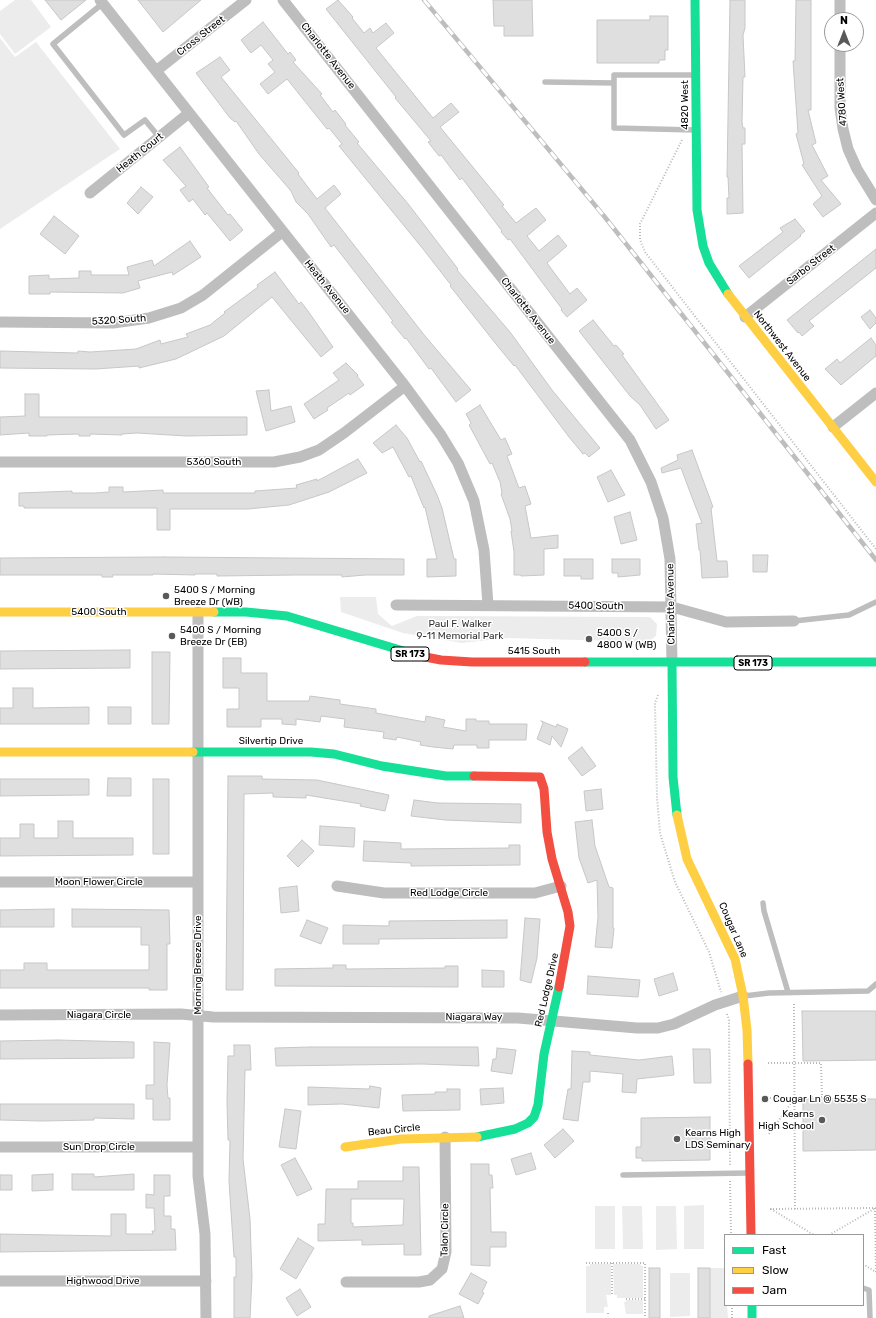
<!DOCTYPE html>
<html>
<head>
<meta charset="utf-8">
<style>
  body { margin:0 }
  #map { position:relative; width:876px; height:1318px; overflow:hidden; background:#fff; font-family:Rubik,sans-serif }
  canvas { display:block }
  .legend { position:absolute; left:724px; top:1234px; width:140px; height:72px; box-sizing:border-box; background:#fff; border:1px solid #999; margin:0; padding:5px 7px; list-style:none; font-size:12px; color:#000 }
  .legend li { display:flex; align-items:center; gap:8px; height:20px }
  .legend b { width:20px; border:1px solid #999 }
  .north { position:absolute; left:824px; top:12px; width:40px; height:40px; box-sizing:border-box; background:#fff; border:1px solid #999; border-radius:50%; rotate:0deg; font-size:11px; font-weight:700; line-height:16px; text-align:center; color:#000 }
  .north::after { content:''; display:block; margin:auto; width:14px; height:18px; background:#595959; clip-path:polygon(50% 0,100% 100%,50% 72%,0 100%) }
</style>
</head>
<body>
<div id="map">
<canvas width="876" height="1318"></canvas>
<ul class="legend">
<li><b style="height:5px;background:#16e098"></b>Fast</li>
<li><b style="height:5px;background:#ffcf43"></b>Slow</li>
<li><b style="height:5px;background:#f24e42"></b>Jam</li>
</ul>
<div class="north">N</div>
</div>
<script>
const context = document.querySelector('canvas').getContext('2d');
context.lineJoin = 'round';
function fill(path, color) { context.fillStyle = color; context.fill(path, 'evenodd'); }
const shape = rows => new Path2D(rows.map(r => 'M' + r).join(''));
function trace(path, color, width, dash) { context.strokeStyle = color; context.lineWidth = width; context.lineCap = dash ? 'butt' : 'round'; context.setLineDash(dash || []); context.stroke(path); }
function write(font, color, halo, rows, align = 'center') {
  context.font = font + ' Rubik,sans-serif'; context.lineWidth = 3; context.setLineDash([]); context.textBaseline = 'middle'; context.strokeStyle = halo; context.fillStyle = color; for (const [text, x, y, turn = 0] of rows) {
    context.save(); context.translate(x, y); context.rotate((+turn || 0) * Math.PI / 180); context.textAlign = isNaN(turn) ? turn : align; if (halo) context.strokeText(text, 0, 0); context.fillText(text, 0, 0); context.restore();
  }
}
fill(shape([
  [15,0,31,0,51,27,15,54,0,34,0,11],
  [0,38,15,57,36,42,120,149,0,229],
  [340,597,376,597,378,614,392,626,417,616,650,617,657,624,656,636,648,642,507,638,462,643,403,633,341,612],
  [704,1205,704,1249,684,1249,684,1206],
  [595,1206,615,1206,615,1249,595,1249],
  [622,1206,642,1206,643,1249,623,1249],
  [656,1206,676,1206,677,1249,656,1250],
  [590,1264,611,1264,611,1295,606,1295,608,1307,604,1307,604,1313,586,1313,586,1266,590,1266],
  [613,1264,640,1264,641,1266,643,1266,643,1298,617,1298,617,1295,614,1295],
  [710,1268,725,1268,725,1305,727,1305,728,1318,710,1318],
  [670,1273,690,1273,690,1316,670,1317],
  [626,1300,643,1300,643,1314,626,1314,624,1302,626,1302]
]), '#ececec');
const building = shape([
  [45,0,86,0,61,20,45,0],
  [138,0,201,0,163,32,138,0],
  [338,0,353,17,352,18,364,33,370,28,373,33,386,23,394,33,376,48,433,118,451,103,459,112,440,127,504,205,502,206,516,223,536,208,546,220,527,236,539,251,558,235,567,246,547,263,570,294,577,288,587,300,567,317,561,310,562,309,510,239,508,240,501,232,502,231,462,178,460,180,441,155,439,156,428,142,431,141,395,98,396,97,326,9,338,0],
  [493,0,532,0,533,36,504,36,504,26,494,26,493,0],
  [730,0,745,0,745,28,743,35,745,77,743,77,742,122,743,128,745,128,745,144,742,144,743,213,727,214,727,198,729,198,728,177,727,177,730,0],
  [796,0,811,0,811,110,808,110,816,143,812,145,828,176,821,180,841,204,823,217,813,204,822,196,802,165,804,164,796,134,798,133,793,61,795,61,796,0],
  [650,16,668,16,668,50,665,50,665,60,659,60,659,63,597,63,597,20,650,20,650,16],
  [263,22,288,54,290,52,296,60,293,62,322,94,320,95,333,112,335,110,346,124,345,125,359,142,357,143,409,205,458,269,457,270,510,332,552,390,600,448,589,457,585,453,583,454,569,437,515,365,514,366,496,344,450,286,451,285,423,249,339,146,342,144,329,128,327,129,287,79,268,94,260,84,275,72,268,64,273,60,261,45,251,53,241,40,263,22],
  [220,57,230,70,221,77,299,173,298,174,317,199,334,185,341,194,325,208,425,336,471,390,456,402,431,368,429,369,406,338,405,339,391,322,393,321,334,245,331,247,308,214,296,202,291,191,259,154,236,121,235,122,230,118,196,73,220,57],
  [180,147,209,187,207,188,228,215,230,214,243,230,230,241,207,213,205,215,193,199,189,202,180,190,186,186,163,160,180,147],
  [141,187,153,197,138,214,127,203,141,187],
  [54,216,79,236,65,254,40,234,54,216],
  [795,219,805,231,800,235,801,236,749,278,739,266,783,232,780,228,795,219],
  [190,241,201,257,173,275,172,272,138,281,140,288,123,293,50,292,50,294,29,294,29,276,49,275,49,279,79,278,79,271,91,271,91,275,129,275,127,267,152,260,154,266,190,241],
  [876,249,876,268,809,321,814,326,802,336,799,332,798,333,787,320,876,249],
  [275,272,299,304,301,302,308,311,333,347,321,357,272,297,224,336,176,359,139,368,139,366,96,369,0,368,0,351,78,353,78,351,90,352,136,349,160,340,161,344,188,337,186,334,210,325,225,313,224,312,258,287,257,285,275,272],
  [870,310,876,318,876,323,870,329,861,317,870,310],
  [593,320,614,346,616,345,624,354,622,355,669,420,656,429,640,405,630,396,579,331,593,320],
  [871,338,876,345,876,356,841,385,825,369,837,359,840,363,871,338],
  [346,363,358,375,357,376,364,385,350,395,349,393,327,408,328,410,314,419,304,404,339,380,333,373,346,363],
  [269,390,271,411,291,406,295,422,266,431,256,391,269,390],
  [25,394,39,394,39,417,247,417,247,435,186,436,137,433,122,434,122,435,90,434,90,436,79,436,79,434,47,435,47,436,29,436,29,433,0,435,0,417,25,416,25,394],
  [480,405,501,440,505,438,512,454,507,456,519,488,525,486,531,504,525,506,531,538,558,535,558,548,544,549,544,575,521,576,521,575,514,575,514,552,511,531,512,531,510,519,501,494,502,493,500,482,492,463,490,464,469,425,471,423,466,414,480,405],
  [396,425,407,438,420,462,421,461,437,495,442,508,454,559,456,559,456,576,427,577,427,559,437,559,425,507,424,508,411,476,409,477,393,447,382,453,373,443,396,425],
  [692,450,713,507,711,508,717,561,727,561,728,577,702,578,700,550,699,550,696,524,702,523,693,500,681,468,662,473,661,468,678,460,677,455,692,450],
  [358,459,367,473,329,492,289,505,248,509,170,509,170,530,157,530,157,508,24,508,24,506,19,506,19,493,72,491,72,493,95,493,109,492,109,487,123,487,123,492,163,490,163,493,255,493,255,491,297,488,296,485,317,479,317,481,358,459],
  [611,470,625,495,608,502,597,477,611,470],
  [630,512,637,540,621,544,614,517,630,512],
  [753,555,768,555,767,572,753,572,753,555],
  [164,557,404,559,404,575,365,575,342,577,342,575,295,575,217,576,217,574,195,574,195,575,153,574,153,575,112,575,113,577,102,577,102,575,0,575,0,558,164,557],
  [564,559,593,559,593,579,581,579,581,576,564,576,564,559],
  [612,559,640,559,640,575,618,577,618,573,612,573,612,559],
  [130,650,130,668,0,669,0,651,130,650],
  [152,652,170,652,169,724,152,724,152,652],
  [223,658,241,658,241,673,267,673,267,701,309,701,310,696,340,700,340,704,376,709,376,713,425,722,426,716,445,720,443,727,466,731,466,719,476,719,476,721,489,721,489,724,527,724,526,740,489,740,489,748,477,748,477,745,454,745,453,749,433,747,420,745,421,742,397,737,396,740,383,738,384,732,344,727,345,719,321,716,320,722,296,719,296,725,282,724,282,719,261,719,261,727,227,727,227,709,239,709,239,688,223,688,223,658],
  [13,688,33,688,33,708,89,707,89,724,0,724,0,708,13,708,13,688],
  [108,707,131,707,131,724,108,724,108,707],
  [541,721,556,727,557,724,568,729,561,747,552,736,550,745,537,739,543,723,541,721],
  [582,747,596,766,582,776,568,758,582,747],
  [228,776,262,776,262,779,317,780,389,795,385,811,360,806,361,804,306,795,306,798,273,797,273,793,244,794,243,990,226,990,228,776],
  [108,778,131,778,131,796,107,796,108,778],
  [0,779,89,779,89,795,0,796,0,779],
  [153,779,169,779,169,854,153,854,153,779],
  [601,789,603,809,586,811,584,791,601,789],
  [414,800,438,803,521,804,521,823,445,820,411,816,414,800],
  [592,820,595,846,609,887,613,888,613,928,614,928,612,948,595,947,598,917,597,880,588,883,579,858,575,822,592,820],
  [58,821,73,821,73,838,133,838,133,855,0,856,0,838,20,838,20,824,34,824,34,838,58,838,58,821],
  [320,826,355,828,354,847,319,845,320,826],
  [302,840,314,851,298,867,287,856,302,840],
  [364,841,401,843,401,849,509,848,509,845,520,845,520,865,411,866,411,863,363,861,364,841],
  [297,886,299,911,281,913,279,888,297,886],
  [54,909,54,927,0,927,0,910,54,909],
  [72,909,169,910,170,944,167,944,167,990,149,990,149,988,0,988,0,970,24,970,24,963,47,963,47,970,149,970,149,945,141,945,141,927,72,927,72,909],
  [525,918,540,919,537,958,531,983,520,980,525,918],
  [307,920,328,928,321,944,300,936,307,920],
  [507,920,507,938,379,939,379,944,343,944,343,925,389,926,389,921,507,920],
  [333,965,346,965,346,969,445,968,445,966,458,966,458,987,275,986,275,969,333,968,333,965],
  [482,970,504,971,504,987,482,987,482,970],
  [673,973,678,990,659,996,654,979,673,973],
  [588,976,640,980,638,997,587,994,588,976],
  [802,1011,876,1011,876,1060,803,1061,802,1011],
  [58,1040,134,1042,134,1058,0,1059,0,1041,58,1040],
  [154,1042,170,1043,167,1085,168,1098,170,1098,170,1120,153,1120,153,1099,146,1099,146,1085,154,1085,154,1042],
  [234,1045,250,1045,251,1070,245,1070,243,1159,250,1219,252,1277,250,1318,234,1318,234,1277,236,1277,236,1257,234,1257,229,1181,230,1140,228,1140,227,1102,228,1056,234,1056,234,1045],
  [310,1047,478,1047,479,1066,422,1064,276,1066,275,1048,310,1047],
  [497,1048,516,1050,512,1074,491,1071,493,1059,496,1059,497,1048],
  [693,1049,710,1049,711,1083,694,1083,693,1049],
  [572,1051,590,1052,590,1055,639,1060,672,1056,674,1075,637,1079,636,1093,622,1092,623,1074,590,1071,590,1082,583,1082,578,1121,563,1119,568,1089,571,1089,572,1051],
  [370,1086,381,1088,379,1108,342,1104,308,1105,308,1087,369,1089,370,1086],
  [503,1088,504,1103,481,1105,480,1089,503,1088],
  [447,1089,460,1089,460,1110,403,1111,402,1095,435,1094,435,1092,447,1092,447,1089],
  [803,1099,876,1099,876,1150,803,1151,803,1099],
  [0,1104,134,1104,134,1119,94,1118,94,1120,42,1121,0,1120,0,1104],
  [285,1109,301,1111,296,1149,279,1147,285,1109],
  [710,1117,710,1160,642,1161,642,1158,636,1158,636,1147,641,1147,641,1118,710,1117],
  [563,1129,574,1141,555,1158,544,1145,563,1129],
  [531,1153,536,1169,516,1175,511,1159,531,1153],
  [295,1158,312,1189,297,1196,281,1165,295,1158],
  [471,1164,489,1164,489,1175,492,1175,493,1188,490,1188,491,1232,506,1232,506,1247,490,1247,490,1266,471,1265,471,1164],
  [403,1167,419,1167,421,1255,404,1255,404,1244,362,1245,362,1240,318,1241,318,1224,325,1224,326,1189,358,1189,358,1181,403,1181,403,1167],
  [351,1199,404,1199,403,1225,353,1227,353,1223,351,1223,351,1199],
  [53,1174,53,1190,32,1191,32,1175,53,1174],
  [72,1174,94,1174,94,1177,134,1174,134,1190,72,1190,72,1174],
  [0,1175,12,1175,12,1190,0,1190,0,1175],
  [154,1175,170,1175,170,1196,164,1196,164,1216,171,1216,171,1229,175,1229,176,1250,0,1252,0,1234,111,1236,111,1214,126,1214,126,1234,153,1234,152,1231,155,1231,154,1208,146,1208,146,1194,154,1195,154,1175],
  [298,1238,314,1248,296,1279,280,1269,298,1238],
  [649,1268,660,1268,660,1318,649,1318,649,1268],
  [698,1268,710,1268,710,1318,698,1318,698,1268],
  [471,1273,487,1282,482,1292,484,1293,478,1304,459,1294,471,1273],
  [300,1289,311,1307,297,1316,286,1298,300,1289],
  [460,1306,464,1318,429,1318,429,1316,460,1306]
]);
fill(building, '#dfdfdf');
trace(building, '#c7c7c7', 1);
trace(shape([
  [682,140,640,224,640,240,645,252,876,549],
  [658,695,655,703,657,797,660,833,675,882,709,952,721,992],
  [794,1004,795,1209],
  [727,1014,729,1020,730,1165],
  [768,1063,821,1063,822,1097,769,1098],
  [769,1134,794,1099],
  [730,1181,731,1235],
  [770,1209,875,1208,876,1272],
  [771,1209,814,1235],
  [829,1235,874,1209],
  [586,1263,645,1263,645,1318],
  [612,1263,612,1295],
  [863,1264,876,1272],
  [626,1299,645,1299],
  [732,1305,732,1318],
  [608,1313,608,1316]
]), '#b9b9b9', 2, [1, 2]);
trace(shape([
  [102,4,53,44,124,135,145,120,159,137],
  [545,82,614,83],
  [695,130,614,128,614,75,695,75],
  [794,621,849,615,876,602],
  [763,903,764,911,788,992],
  [744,996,769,993,868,991,876,984],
  [623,1175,749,1173],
  [863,1288,869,1290,870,1318]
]), '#bebebe', 5.5);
trace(shape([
  [100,0,405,386,441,435,458,463,474,501,484,550,488,605],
  [283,0,630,440,651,482,663,518,670,559,672,663],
  [840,20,840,0],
  [840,44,840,108,843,129,848,149,857,169,876,200],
  [156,71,246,0],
  [90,193,189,113],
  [745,317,876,213],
  [0,322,113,323,149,318,181,308,203,295,282,232],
  [833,427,876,393],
  [0,462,274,462,300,457,319,450,344,433,405,386],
  [396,605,672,607,726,622,794,621],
  [198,612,198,1176,205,1234,206,1318],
  [0,882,198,882],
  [337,886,384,893,535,893,561,886],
  [0,1015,181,1014,213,1017,518,1018,637,1028,658,1028,674,1024,715,1005,743,996],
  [0,1147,198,1147],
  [0,1281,206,1281],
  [346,1282,419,1282,430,1280,442,1269,446,1252,445,1137]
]), '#bebebe', 11);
trace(shape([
  [695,0,697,210,703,246,709,263,728,294],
  [214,612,246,612,287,616,420,656],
  [585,662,876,662],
  [672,663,673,777,677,815],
  [193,752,311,752,334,754,382,766,446,776,474,776],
  [477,1137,515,1129,528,1123,534,1117,538,1105,544,1054,559,987],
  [752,1305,752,1318]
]), '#16e098', 9);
trace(shape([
  [728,294,876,482],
  [0,612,214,612],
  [0,752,193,752],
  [677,815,687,859,735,959,743,996,747,1030,748,1064],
  [345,1147,401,1139,477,1137]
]), '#ffcf43', 9);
trace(shape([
  [420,656,441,660,472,662,585,662],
  [474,776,540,777,544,789,547,832,552,859,568,912,570,926,559,987],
  [748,1064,751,1235]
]), '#f24e42', 9);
const rail = shape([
  [424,0,604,216,876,560]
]);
trace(rail, '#bebebe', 4.5);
trace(rail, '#fff', 3, [9]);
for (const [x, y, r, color] of [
  [166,596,4,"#595959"],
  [172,636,4,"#595959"],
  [589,639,4,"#595959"],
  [765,1099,4,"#595959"],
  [822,1120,4,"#595959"],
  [677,1139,4,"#595959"]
]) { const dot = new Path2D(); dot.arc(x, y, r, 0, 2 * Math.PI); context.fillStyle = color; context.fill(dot); trace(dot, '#fff', 1.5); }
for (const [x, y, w] of [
  [410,654,38],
  [753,663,38]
]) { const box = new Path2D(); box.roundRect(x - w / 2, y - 7, w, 14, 3); context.fillStyle = '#fff'; context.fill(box); trace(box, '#000', 1); }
write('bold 9px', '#000', null, [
  ["SR 173",410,654],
  ["SR 173",753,663]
]);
write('10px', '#000', '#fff', [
  ["Cross Street",201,36,-38],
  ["Charlotte Avenue",328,56,52],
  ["4780 West",842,102,-94],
  ["4820 West",685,105,-90],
  ["Heath Court",140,153,-39],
  ["Sarbo Street",811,265,-38],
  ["Heath Avenue",327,287,51],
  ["Charlotte Avenue",528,311,52],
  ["5320 South",119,320,-4],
  ["Northwest Avenue",782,346,52],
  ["5360 South",214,462],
  ["Charlotte Avenue",671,604,-91],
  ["5400 South",596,606,1],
  ["5400 South",99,612],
  ["5415 South",534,651],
  ["Silvertip Drive",271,741],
  ["Moon Flower Circle",99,882],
  ["Red Lodge Circle",449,893],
  ["Cougar Lane",733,930,67],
  ["Morning Breeze Drive",198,965,-90],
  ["Red Lodge Drive",547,990,-77],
  ["Niagara Circle",99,1015],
  ["Niagara Way",474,1017],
  ["Beau Circle",394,1130,-6],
  ["Sun Drop Circle",99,1147],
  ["Talon Circle",445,1230,-89],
  ["Highwood Drive",103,1281]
]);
write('10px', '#000', '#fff', [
  ["5400 S / Morning",174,590],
  ["Breeze Dr (WB)",174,602],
  ["5400 S / Morning",180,630],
  ["Breeze Dr (EB)",180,642],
  ["5400 S /",597,633],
  ["4800 W (WB)",597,645],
  ["Cougar Ln @ 5535 S",773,1099],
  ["Kearns",814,1114,"right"],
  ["High School",814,1126,"right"],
  ["Kearns High",685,1133],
  ["LDS Seminary",685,1145]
], 'left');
write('10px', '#333', '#fff', [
  ["Paul F. Walker",460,624],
  ["9-11 Memorial Park",460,636]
]);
</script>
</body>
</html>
